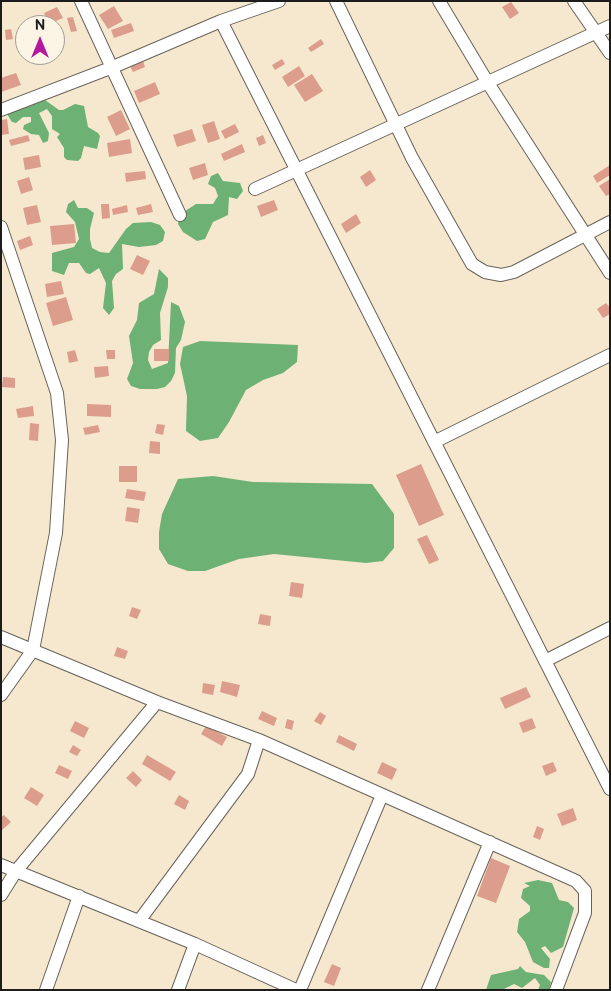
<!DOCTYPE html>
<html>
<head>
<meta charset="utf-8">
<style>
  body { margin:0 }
  #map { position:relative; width:611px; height:991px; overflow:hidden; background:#f5e8ce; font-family:"Balsamiq Sans",sans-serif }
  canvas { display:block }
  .frame { position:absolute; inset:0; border:2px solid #1c1c1c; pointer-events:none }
  .north { position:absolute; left:15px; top:15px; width:50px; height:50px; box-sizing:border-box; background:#fcf5e5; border:1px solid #a29e95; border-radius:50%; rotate:0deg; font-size:14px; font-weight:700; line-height:20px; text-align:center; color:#1c1c1c }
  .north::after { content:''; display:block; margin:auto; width:18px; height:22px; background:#b5179e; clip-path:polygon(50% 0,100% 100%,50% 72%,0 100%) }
</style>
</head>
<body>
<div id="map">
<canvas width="611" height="991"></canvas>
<div class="frame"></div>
<div class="north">N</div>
</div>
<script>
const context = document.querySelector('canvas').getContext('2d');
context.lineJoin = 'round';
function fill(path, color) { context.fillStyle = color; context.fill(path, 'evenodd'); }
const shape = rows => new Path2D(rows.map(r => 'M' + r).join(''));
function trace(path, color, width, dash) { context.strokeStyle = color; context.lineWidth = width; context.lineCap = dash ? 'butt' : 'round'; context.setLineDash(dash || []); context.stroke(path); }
fill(shape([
  [41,100,45,100,59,110,63,110,75,104,84,106,88,127,98,133,100,136,97,149,84,146,81,158,78,161,67,160,64,157,64,148,57,137,60,134,52,129,52,116,47,109,39,113,49,133,48,141,43,143,39,135,31,134,23,129,24,125,31,122,31,117,23,117,16,123,12,122,7,114],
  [218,173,223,181,240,183,243,191,237,199,229,197,228,215,213,222,205,239,197,241,183,232,178,224,179,215,196,204,213,204,218,196,215,188,208,184,211,176],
  [74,200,78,208,87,208,94,213,90,229,90,239,92,248,100,252,109,253,126,229,133,223,151,222,160,225,165,232,163,241,156,245,139,247,122,244,123,269,116,274,112,281,114,308,109,315,103,308,106,283,99,268,90,274,86,273,79,263,69,263,64,275,52,271,52,253,74,247,79,239,75,222,66,212,68,204],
  [159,269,168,278,168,287,160,313,161,340,153,345,149,352,148,360,152,369,168,363,171,302,179,306,185,322,181,340,176,348,175,373,171,381,165,387,157,389,140,389,131,386,127,379,133,363,129,336,137,320,139,303,154,294],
  [200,341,298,345,297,362,283,373,263,380,246,390,229,422,218,438,200,441,186,431,187,396,180,364,183,347],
  [213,476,253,482,372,484,394,514,394,548,383,561,366,563,274,554,239,559,205,571,188,571,168,564,159,549,159,532,162,514,178,479],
  [538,880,552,883,559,900,568,902,574,908,563,947,551,953,545,946,541,948,550,959,549,968,544,968,533,962,525,942,517,932,519,919,530,911,530,906,521,898,523,889,530,886,524,883],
  [520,966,526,972,544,975,551,982,549,990,538,990,540,985,535,978,522,988,514,984,502,990,486,990,491,975,518,969]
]), '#6eb174');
fill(shape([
  [511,2,519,13,510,19,502,7],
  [114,6,123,21,108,29,99,15],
  [57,7,63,18,49,24,44,13],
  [73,17,77,31,71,32,67,18],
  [131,23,134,31,114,38,111,30],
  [11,29,13,39,6,40,5,30],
  [321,39,324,44,311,52,308,48],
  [282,59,285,64,275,70,272,65],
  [143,61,145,67,133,72,130,66],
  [299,66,305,76,288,87,282,77],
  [16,73,21,85,1,92,1,78],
  [312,74,323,91,305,102,294,85],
  [155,82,160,94,139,103,134,91],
  [121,110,130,129,116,136,107,117],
  [7,119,9,134,1,135,1,120],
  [214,121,220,139,208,143,202,125],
  [235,124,239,132,225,139,221,131],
  [192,129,196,141,177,147,173,135],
  [28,135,30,141,11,146,9,140],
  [263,135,266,143,259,146,256,138],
  [130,139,132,153,109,157,107,143],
  [242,144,245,152,224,161,221,154],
  [39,155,41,167,25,170,23,158],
  [205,163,208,175,193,180,189,168],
  [610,165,610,175,597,183,593,176],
  [370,170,376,180,366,187,360,177],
  [145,171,146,179,126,182,125,173],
  [29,177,33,190,21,194,17,181],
  [610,179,610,194,606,196,599,186],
  [274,200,278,210,261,217,257,206],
  [101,204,109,204,110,218,102,219],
  [151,204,153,212,138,215,136,208],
  [37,205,41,222,27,225,23,208],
  [127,205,128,212,113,215,112,209],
  [356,214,361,223,346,233,341,224],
  [74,224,76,243,52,245,50,226],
  [30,236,33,245,20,250,17,241],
  [137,255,150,261,143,275,130,269],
  [61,281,64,294,47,297,45,284],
  [66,297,73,320,53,326,46,303],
  [606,303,610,308,610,314,603,318,597,309],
  [154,349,169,349,169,361,154,361],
  [75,350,78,361,69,363,67,352],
  [106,350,115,350,115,359,107,359],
  [108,366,109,376,95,378,94,367],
  [3,377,15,378,15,388,2,387],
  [87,404,111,405,111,417,87,416],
  [33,406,34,416,18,418,16,409],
  [30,423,39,424,38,441,29,440],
  [157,424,165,425,163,435,155,433],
  [98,425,100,432,85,435,83,428],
  [150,441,160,442,160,454,149,453],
  [421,464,444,515,419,526,396,475],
  [119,466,137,466,137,482,119,482],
  [127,489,146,492,144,501,125,498],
  [127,507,140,509,138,523,125,521],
  [427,535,439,560,429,564,417,539],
  [291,582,304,584,302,598,289,596],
  [132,607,141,610,137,619,129,616],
  [260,614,271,616,270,626,258,624],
  [117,647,128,651,125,659,114,656],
  [222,681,240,685,237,697,220,692],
  [203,683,215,685,213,695,202,693],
  [526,687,531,697,505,709,500,698],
  [262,711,277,718,274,726,258,719],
  [320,712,326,716,321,725,314,721],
  [532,718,536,728,523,733,519,723],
  [287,719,294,721,292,730,285,728],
  [75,721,89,728,84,738,70,731],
  [206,726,227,737,222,746,201,734],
  [339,735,357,744,354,751,336,742],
  [73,745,81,750,77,756,69,752],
  [147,755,176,772,170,781,142,764],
  [382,762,397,769,392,780,377,773],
  [553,762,557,771,546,776,542,766],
  [59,765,72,771,68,779,55,773],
  [133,771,142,780,136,787,126,778],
  [31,787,44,795,37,806,24,798],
  [179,795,189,801,185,810,174,804],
  [573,808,577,820,562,826,557,814],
  [4,815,11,822,1,831,1,817],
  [537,826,544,829,540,840,533,837],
  [491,858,510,866,496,903,477,896],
  [332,964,341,968,334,986,324,982]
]), '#dc9d8d');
const minor = shape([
  [81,1,180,215],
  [336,1,412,158,472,264,485,272,501,275,514,272,610,222],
  [439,1,488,83,610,273],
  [574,1,610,53],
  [221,21,610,789],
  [1,110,113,67,221,21,279,1],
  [255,189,610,26],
  [1,227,57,393,62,440,56,533,33,650,1,695],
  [434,442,610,355],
  [1,637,157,702,259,740,576,881,585,891,585,913,556,990],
  [545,661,610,628],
  [1,865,195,944,296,990],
  [1,895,16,871,157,702],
  [139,921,248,774,259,740],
  [46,990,79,896],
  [178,990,195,944],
  [300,990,382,795],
  [428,990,490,842]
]);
trace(minor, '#68635a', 14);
trace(minor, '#fff', 12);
</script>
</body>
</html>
